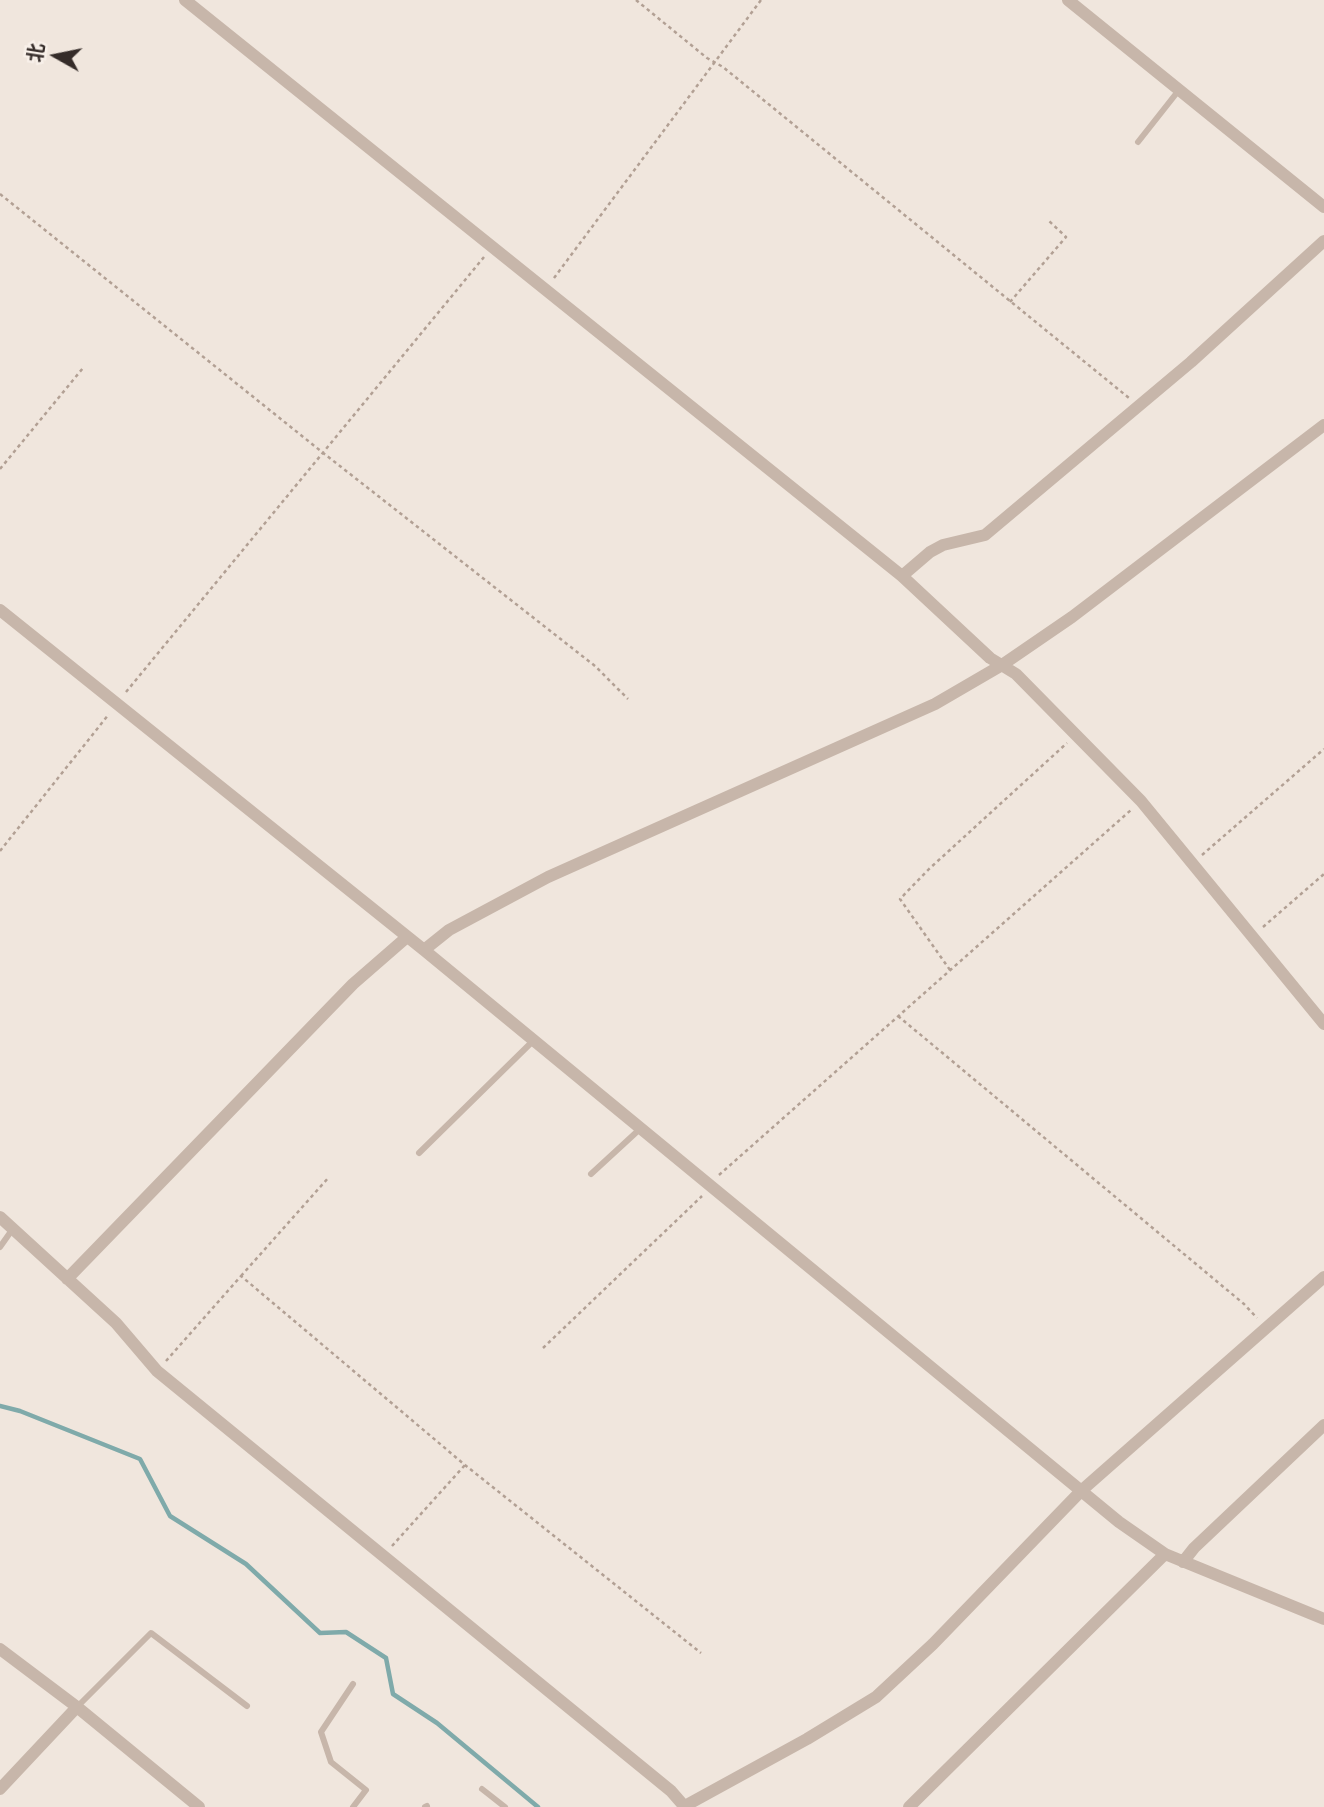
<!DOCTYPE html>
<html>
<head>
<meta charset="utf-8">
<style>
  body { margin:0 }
  #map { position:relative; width:1324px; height:1807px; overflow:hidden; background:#f0e6dd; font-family:Lato,"Noto Sans SC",sans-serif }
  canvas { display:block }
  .north { position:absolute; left:21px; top:21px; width:70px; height:70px; -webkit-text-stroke:5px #f8f0e9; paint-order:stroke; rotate:279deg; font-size:19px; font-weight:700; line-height:28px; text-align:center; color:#352c29 }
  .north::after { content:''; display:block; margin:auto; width:24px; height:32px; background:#352c29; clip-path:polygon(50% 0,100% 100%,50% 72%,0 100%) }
</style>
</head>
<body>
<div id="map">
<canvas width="1324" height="1807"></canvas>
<div class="north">北</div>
</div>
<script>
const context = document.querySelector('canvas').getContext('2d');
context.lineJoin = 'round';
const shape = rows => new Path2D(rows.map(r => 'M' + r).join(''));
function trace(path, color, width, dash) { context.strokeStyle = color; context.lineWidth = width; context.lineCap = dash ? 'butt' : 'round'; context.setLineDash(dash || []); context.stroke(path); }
trace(shape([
  [0,1406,20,1411,140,1459,170,1516,246,1564,320,1633,346,1632,386,1658,393,1694,437,1723,538,1807]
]), '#7faaaa', 4.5);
trace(shape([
  [636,0,707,58,723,67,1129,398],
  [0,194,322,452,595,666,628,699],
  [554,278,761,0],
  [1010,302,1066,237,1048,220],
  [0,469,83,368],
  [126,692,484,257],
  [0,851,109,714],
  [1202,855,1324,749],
  [1263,927,1324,874],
  [950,970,900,899,929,869,1067,743],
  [898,1016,1244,1304,1257,1318],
  [719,1175,1131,810],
  [241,1276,329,1177],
  [543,1348,702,1196],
  [166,1361,241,1276,465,1465,701,1653],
  [392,1546,465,1465]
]), '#b2a094', 2.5, [3.5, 3.5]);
trace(shape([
  [1138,142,1179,90],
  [419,1153,534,1040],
  [591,1174,641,1128],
  [0,1247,12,1230],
  [353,1684,321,1732,331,1762,366,1790,353,1807],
  [77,1707,151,1633,247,1706],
  [482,1789,505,1807],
  [425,1807,427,1806]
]), '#c7b6aa', 6);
trace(shape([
  [185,0,902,576,990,658,1016,674,1141,801,1324,1024],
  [1068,0,1324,207],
  [902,576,930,552,943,545,985,535,1191,362,1324,241],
  [0,610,424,950,1119,1522,1165,1554,1324,1619],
  [424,950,449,930,548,877,935,704,1002,665,1072,617,1324,425],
  [0,1217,116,1323,157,1371,671,1791,684,1806],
  [67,1279,353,984,407,937],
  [1183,1562,1194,1548,1324,1425],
  [0,1649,77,1707,199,1807],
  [0,1789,77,1707],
  [683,1807,807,1739,876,1697,933,1644,1081,1491,1324,1277],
  [909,1807,1165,1554]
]), '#c7b6aa', 12);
</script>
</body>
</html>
